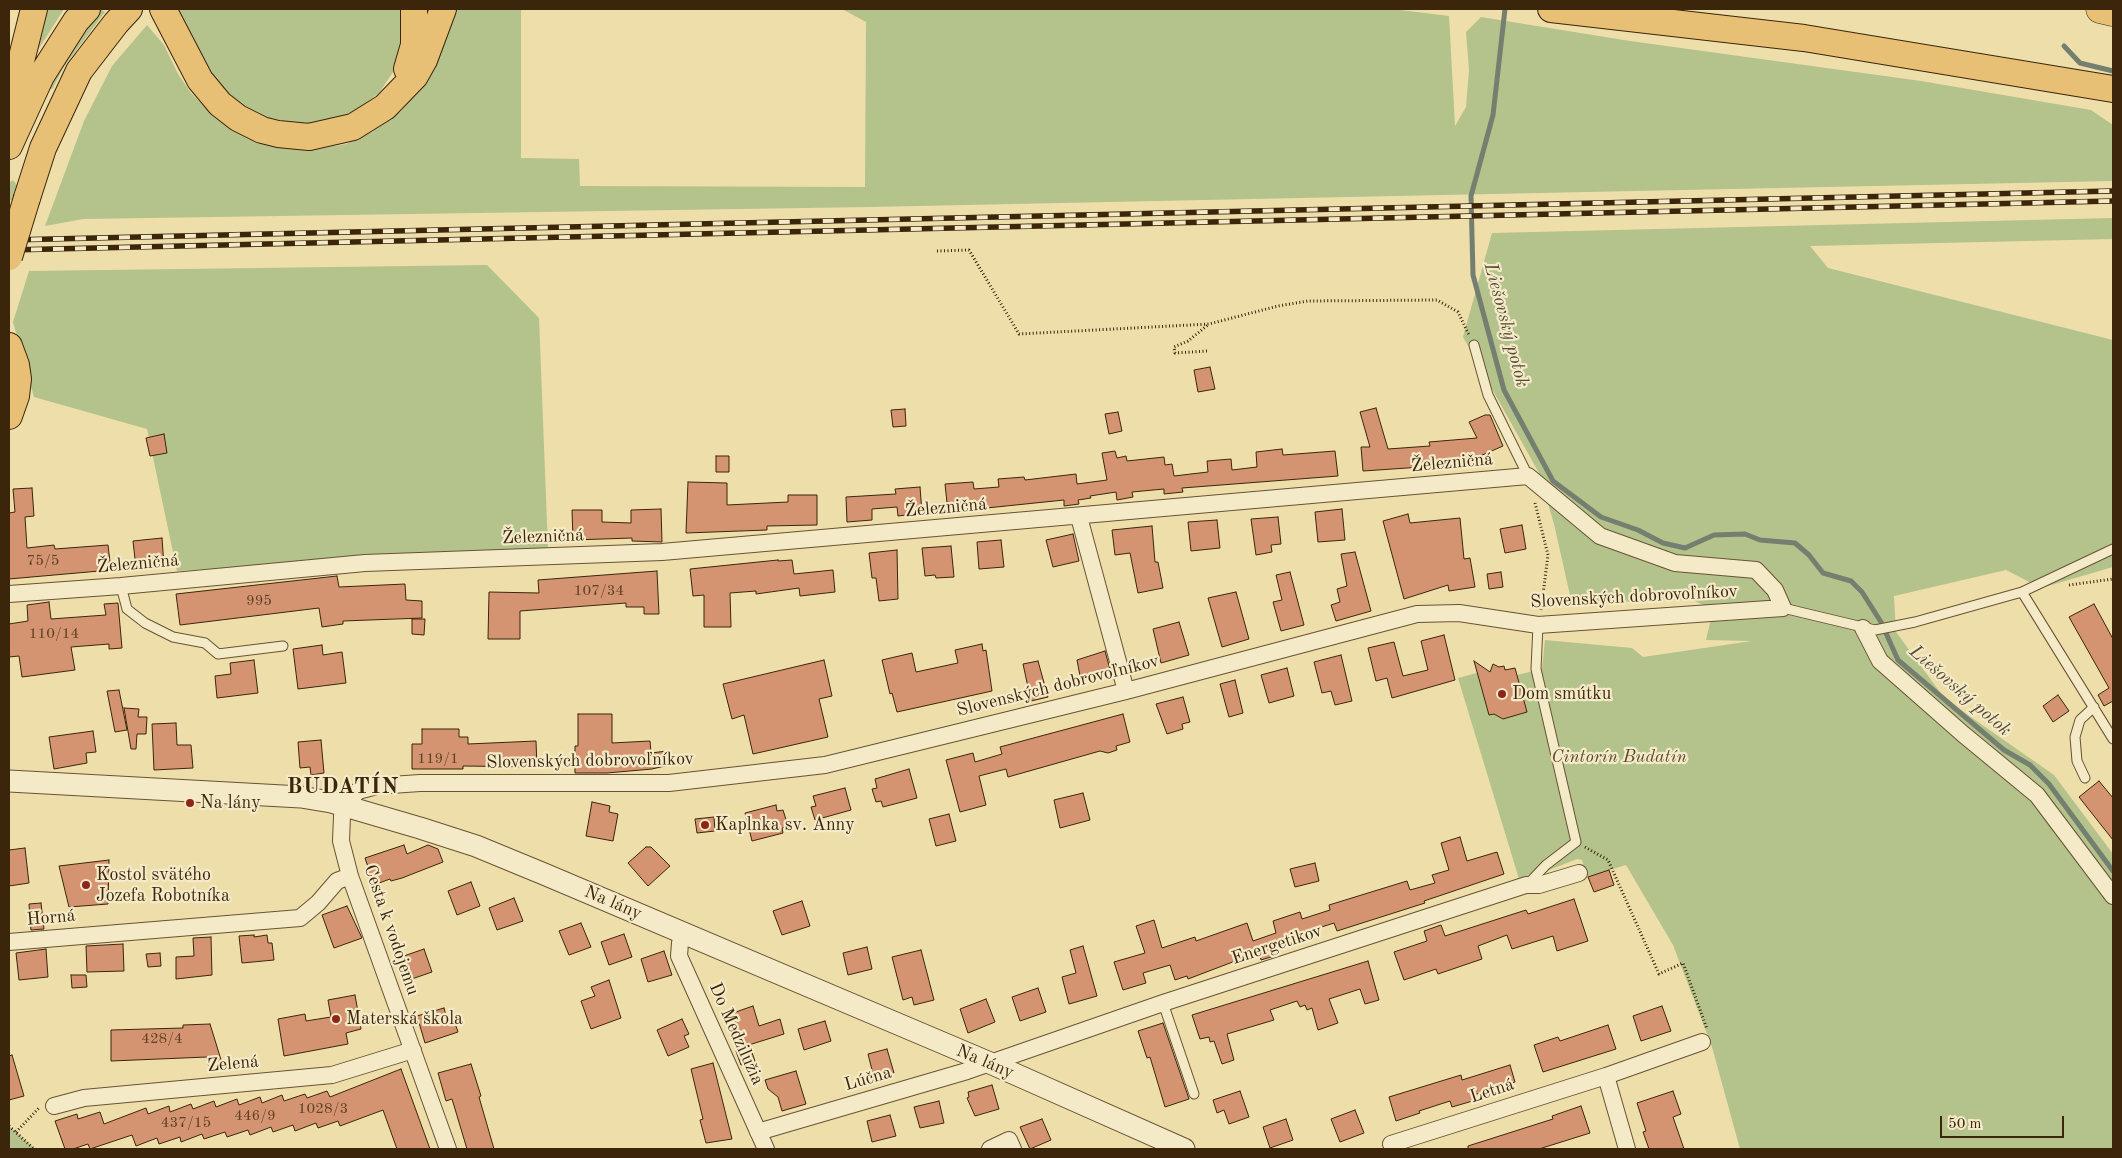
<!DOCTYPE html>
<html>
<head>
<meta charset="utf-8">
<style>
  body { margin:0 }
  #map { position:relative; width:2122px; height:1158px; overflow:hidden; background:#eedeaa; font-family:"Old Standard TT",serif }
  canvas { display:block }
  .frame { position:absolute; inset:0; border:10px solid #3b250b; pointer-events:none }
  .scale { position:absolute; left:1940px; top:1116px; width:124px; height:22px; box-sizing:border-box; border:2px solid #3b250b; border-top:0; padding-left:6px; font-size:15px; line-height:18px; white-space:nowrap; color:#3b250b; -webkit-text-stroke:4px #f4eac8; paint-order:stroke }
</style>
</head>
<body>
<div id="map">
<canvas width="2122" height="1158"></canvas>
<div class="frame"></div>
<div class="scale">50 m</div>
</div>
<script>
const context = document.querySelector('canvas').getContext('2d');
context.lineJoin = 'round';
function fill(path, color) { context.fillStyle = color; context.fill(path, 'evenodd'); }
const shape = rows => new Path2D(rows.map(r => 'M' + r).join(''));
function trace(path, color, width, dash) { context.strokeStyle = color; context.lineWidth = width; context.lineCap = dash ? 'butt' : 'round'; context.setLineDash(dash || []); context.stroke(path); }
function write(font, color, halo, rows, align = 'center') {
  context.font = font + ' "Old Standard TT",serif'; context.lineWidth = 4.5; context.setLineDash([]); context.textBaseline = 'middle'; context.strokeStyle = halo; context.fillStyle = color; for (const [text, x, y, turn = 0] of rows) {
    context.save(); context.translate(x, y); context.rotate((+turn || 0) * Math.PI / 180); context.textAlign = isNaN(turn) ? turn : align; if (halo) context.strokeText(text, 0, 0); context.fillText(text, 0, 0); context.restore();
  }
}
fill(shape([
  [40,9,64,9,25,70],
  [100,9,105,12,63,68,53,88,48,91,58,66],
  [173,9,406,9,399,63,379,93,351,114,319,124,301,124,268,118,251,111,223,90,210,74],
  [453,9,521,9,521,158,579,159,580,186,865,187,866,22,842,9,1392,9,1449,16,1455,126,1466,107,1469,70,1466,32,1481,17,1630,41,1921,81,2091,110,2113,125,2113,181,870,207,83,219,45,226,84,121,112,66,147,25,164,45,178,74,191,93,215,118,249,139,267,145,287,148,318,149,346,144,373,131,401,111,423,85],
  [13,180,17,185,13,200,9,200,9,183],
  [2113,218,2113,239,1810,246,1828,268,2113,340,2113,567,2041,588,2006,570,1894,596,1896,632,1945,699,2054,775,2113,854,2113,1149,1740,1149,1712,1047,1673,945,1626,865,1587,877,1582,860,1577,859,1544,872,1539,866,1527,876,1519,879,1458,678,1477,673,1489,715,1495,714,1503,719,1507,714,1512,716,1526,712,1517,675,1542,669,1545,640,1632,648,1643,657,1752,641,1706,640,1713,610,1691,599,1572,604,1554,524,1539,473,1463,337,1492,233],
  [487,265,539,318,548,549,177,571,147,429,34,397,13,322,29,271],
  [9,1126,35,1149,9,1149]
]), '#b4c28c');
trace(shape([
  [1505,9,1493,115,1471,196,1473,275,1504,390,1553,481,1601,517,1638,530,1663,543,1685,548,1714,535,1745,534,1760,540,1795,543,1809,555,1823,573,1851,581,1862,592,1881,622,1898,660,2004,750,2030,765,2049,784,2113,871],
  [2064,46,2080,63,2113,71]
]), '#757f6f', 5);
const building = shape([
  [1210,367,1215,389,1198,392,1194,370,1210,367],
  [1376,408,1388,449,1430,446,1429,442,1477,438,1469,422,1485,415,1490,415,1503,446,1480,456,1481,463,1363,471,1361,447,1370,447,1360,412,1376,408],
  [905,409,906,426,893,427,891,410,905,409],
  [1118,412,1122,431,1109,434,1105,414,1118,412],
  [164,434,167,453,150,456,146,438,164,434],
  [1282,449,1283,455,1335,451,1338,476,1182,488,1183,492,1164,494,1164,489,1132,492,1133,497,1117,500,1116,492,1090,496,1091,498,1078,500,1079,504,1064,506,1064,500,948,512,945,484,973,482,974,489,999,487,998,479,1024,477,1025,480,1076,474,1077,484,1107,480,1102,453,1115,451,1117,458,1126,456,1127,461,1164,457,1165,465,1172,464,1174,476,1208,472,1207,461,1231,459,1232,470,1257,467,1256,452,1282,449],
  [716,456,729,456,729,472,716,472,716,456],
  [688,482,727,483,727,505,788,502,788,495,817,495,817,525,767,526,767,530,686,533,688,482],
  [920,487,922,513,898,516,897,507,872,509,872,520,847,522,846,497,896,494,895,489,920,487],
  [32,488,34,516,25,517,27,548,54,545,55,549,108,545,111,570,9,579,9,513,15,512,13,489,32,488],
  [661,509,662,542,632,541,632,538,573,540,572,510,602,510,602,522,631,523,631,510,661,509],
  [1342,509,1345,540,1318,542,1315,512,1342,509],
  [1408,514,1410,523,1460,518,1464,559,1470,558,1475,587,1449,591,1448,585,1404,599,1383,521,1408,514],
  [1278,517,1281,544,1271,545,1272,552,1256,555,1251,519,1278,517],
  [1217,520,1220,548,1191,551,1188,522,1217,520],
  [1522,525,1526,549,1505,553,1500,529,1522,525],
  [1152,526,1155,562,1158,562,1163,588,1138,593,1130,553,1115,555,1112,530,1152,526],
  [1073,534,1079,561,1053,567,1046,540,1073,534],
  [162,538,164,566,136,568,133,541,162,538],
  [1001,540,1004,567,979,569,977,542,1001,540],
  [951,546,954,577,936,578,935,575,925,576,922,548,951,546],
  [897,550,898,599,879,601,876,578,872,578,869,553,897,550],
  [1355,552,1371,611,1336,621,1331,605,1340,602,1337,589,1347,586,1341,554,1355,552],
  [778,560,778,561,792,560,794,574,833,570,835,592,800,596,799,588,756,594,756,591,730,593,731,627,704,627,704,595,693,596,690,569,778,560],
  [657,571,659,614,644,614,644,607,626,607,626,603,520,611,520,639,488,639,489,592,539,593,538,580,657,571],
  [1290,572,1304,625,1281,631,1273,602,1282,600,1276,575,1290,572],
  [1501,572,1503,587,1489,589,1487,574,1501,572],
  [337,576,339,587,405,584,406,600,422,601,422,618,343,621,343,624,322,627,319,608,180,625,176,594,337,576],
  [1236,592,1249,639,1222,647,1208,598,1236,592],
  [49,602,51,619,106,615,104,604,118,603,122,648,109,649,109,644,71,647,75,670,22,677,19,656,9,657,9,624,28,621,27,605,49,602],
  [2094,604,2113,639,2113,701,2104,706,2098,695,2109,688,2069,617,2094,604],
  [412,619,425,619,424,635,412,634,412,619],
  [1179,622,1189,655,1161,663,1153,629,1179,622],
  [1444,635,1455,680,1392,698,1387,678,1376,681,1368,648,1394,642,1403,676,1428,670,1421,641,1444,635],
  [982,644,983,651,986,650,992,691,897,712,892,693,890,694,882,660,912,653,916,672,958,663,955,650,982,644],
  [322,645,323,655,342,652,346,683,298,689,293,649,322,645],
  [1105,651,1111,673,1081,681,1077,660,1105,651],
  [1341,655,1352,701,1335,705,1331,691,1322,693,1314,662,1341,655],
  [254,660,258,693,217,698,215,676,231,674,230,663,254,660],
  [824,660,832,696,819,699,828,737,753,754,744,715,732,719,723,684,824,660],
  [1038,661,1048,697,1031,701,1023,664,1038,661],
  [1474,661,1490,672,1493,664,1499,667,1504,666,1505,670,1515,668,1527,712,1503,719,1494,714,1489,715,1474,661],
  [1287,668,1294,696,1269,703,1261,675,1287,668],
  [1235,680,1243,713,1229,717,1220,684,1235,680],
  [119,690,127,730,115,732,107,691,119,690],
  [2058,695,2069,711,2053,722,2043,706,2058,695],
  [1183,697,1190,722,1182,724,1183,729,1167,734,1156,704,1183,697],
  [124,708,139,709,138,717,147,717,146,734,137,734,136,749,131,749,124,708],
  [578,714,612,714,612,743,650,741,651,753,667,751,669,765,652,769,607,773,575,773,575,746,578,746,578,714],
  [1123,714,1130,742,1116,746,1117,750,1108,753,1100,751,1008,777,1006,769,979,776,986,805,960,812,946,760,973,753,975,762,1002,754,1000,747,1123,714],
  [176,723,177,745,191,745,193,768,154,770,152,724,176,723],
  [422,729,459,729,459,737,468,737,468,744,536,741,537,767,463,766,463,769,412,769,412,744,422,744,422,729],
  [93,731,96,752,86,753,87,763,54,769,49,737,93,731],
  [321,740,324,773,311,775,310,767,300,768,298,742,321,740],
  [909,769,917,798,883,807,881,801,876,802,872,789,877,788,875,779,909,769],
  [2099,781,2113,798,2113,840,2079,797,2099,781],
  [845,788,851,810,815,820,811,807,816,806,813,796,845,788],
  [1083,793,1090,820,1060,828,1054,800,1083,793],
  [592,802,610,806,609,812,618,814,613,841,586,836,592,802],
  [776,805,777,811,783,810,788,826,782,828,783,833,752,841,745,813,776,805],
  [949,814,956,841,936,846,929,819,949,814],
  [714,817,715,831,697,833,695,819,714,817],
  [1460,837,1467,861,1497,852,1504,874,1424,901,1425,903,1337,931,1334,923,1306,932,1308,938,1272,949,1274,956,1261,960,1259,952,1188,979,1187,976,1175,980,1170,965,1143,973,1146,983,1123,990,1114,962,1145,953,1136,926,1154,920,1162,948,1195,937,1196,941,1247,923,1253,941,1276,933,1273,921,1300,912,1302,919,1330,910,1329,905,1407,881,1410,890,1435,883,1432,875,1449,870,1441,843,1460,837],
  [404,845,407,854,428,845,438,849,443,862,402,878,391,881,390,879,371,886,365,868,368,867,365,858,404,845],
  [646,847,651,847,670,866,648,886,628,863,646,847],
  [25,848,29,883,9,886,9,850,25,848],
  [109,860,108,904,69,907,59,866,109,860],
  [1315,863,1319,881,1295,887,1290,869,1315,863],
  [1609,870,1614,885,1594,892,1588,877,1609,870],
  [471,882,480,906,457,915,448,891,471,882],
  [514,898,523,921,497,930,489,908,514,898],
  [1574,899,1588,941,1557,951,1553,936,1512,949,1507,935,1478,946,1482,959,1438,974,1436,969,1404,980,1394,952,1427,941,1424,931,1441,925,1445,936,1526,910,1528,914,1574,899],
  [802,901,810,926,782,935,773,911,802,901],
  [41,903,44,929,31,930,29,904,41,903],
  [347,906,362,938,334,948,322,915,347,906],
  [581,923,591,947,569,955,559,931,581,923],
  [624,934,632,957,609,965,601,942,624,934],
  [254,935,254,937,267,935,268,943,272,943,274,960,242,963,239,936,254,935],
  [211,937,212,975,176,979,176,957,194,956,193,938,211,937],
  [123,944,124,971,87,972,86,946,123,944],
  [1083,946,1097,996,1069,1004,1062,977,1076,973,1070,950,1083,946],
  [867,947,872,969,848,975,843,953,867,947],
  [46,949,48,977,19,980,16,953,46,949],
  [424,949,432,972,406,981,398,958,424,949],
  [921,950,934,1000,914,1005,912,997,903,1000,892,957,921,950],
  [664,951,672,975,648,982,641,959,664,951],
  [160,953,161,966,148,967,146,954,160,953],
  [1368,961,1379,1000,1365,1004,1360,989,1329,999,1338,1023,1318,1030,1312,1008,1307,1010,1305,1005,1300,1007,1297,1001,1270,1010,1274,1020,1227,1034,1234,1060,1222,1064,1214,1041,1210,1042,1209,1037,1200,1039,1192,1015,1368,961],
  [71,975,86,975,87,987,72,988,71,975],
  [609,980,621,1018,591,1029,581,1001,595,996,591,987,609,980],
  [1038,988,1046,1012,1020,1021,1012,997,1038,988],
  [355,995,361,1029,346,1033,348,1044,284,1056,278,1019,305,1014,306,1021,331,1017,328,1000,355,995],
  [986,999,995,1022,968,1033,960,1009,986,999],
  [753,1006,759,1026,780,1019,784,1034,739,1048,730,1014,753,1006],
  [1662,1006,1671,1031,1641,1041,1633,1016,1662,1006],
  [444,1008,446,1016,452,1014,458,1032,425,1043,417,1016,444,1008],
  [682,1019,689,1034,684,1036,689,1047,668,1056,657,1030,682,1019],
  [825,1021,831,1041,804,1050,798,1029,825,1021],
  [1163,1023,1189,1099,1165,1107,1150,1057,1147,1058,1138,1031,1163,1023],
  [210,1024,222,1063,208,1065,207,1057,111,1061,111,1030,183,1028,183,1025,210,1024],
  [1608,1025,1616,1049,1543,1072,1534,1045,1558,1037,1560,1041,1608,1025],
  [750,1047,755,1061,741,1065,736,1051,750,1047],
  [887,1049,894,1073,891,1073,892,1078,880,1082,879,1077,874,1078,868,1054,887,1049],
  [12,1055,24,1096,9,1100,9,1056,12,1055],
  [713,1063,732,1139,706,1143,700,1120,703,1119,691,1069,713,1063],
  [471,1064,481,1096,479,1097,494,1149,467,1149,452,1099,446,1101,438,1073,471,1064],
  [1510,1065,1515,1082,1474,1095,1476,1100,1452,1107,1450,1101,1419,1111,1420,1113,1396,1121,1389,1097,1461,1075,1462,1080,1510,1065],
  [401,1069,430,1149,397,1149,383,1110,340,1126,338,1121,318,1128,316,1123,295,1131,293,1125,273,1132,271,1127,250,1135,248,1130,227,1137,225,1132,204,1139,202,1134,181,1142,180,1137,159,1144,157,1138,136,1146,132,1135,90,1149,88,1144,73,1149,65,1149,55,1121,77,1114,78,1119,100,1112,104,1124,146,1108,148,1114,169,1106,170,1112,191,1104,193,1109,214,1101,216,1107,237,1099,239,1105,260,1097,262,1103,282,1095,284,1101,305,1094,307,1098,327,1091,330,1097,401,1069],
  [796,1071,806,1104,782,1111,778,1097,768,1089,765,1080,796,1071],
  [992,1085,999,1109,975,1116,967,1098,969,1097,968,1092,992,1085],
  [1240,1091,1249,1117,1229,1124,1224,1110,1217,1113,1213,1100,1240,1091],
  [1673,1091,1681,1114,1673,1117,1684,1149,1649,1149,1643,1132,1646,1131,1637,1103,1673,1091],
  [939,1101,944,1123,920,1128,914,1107,939,1101],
  [1581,1106,1590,1133,1539,1149,1468,1149,1468,1146,1553,1119,1552,1116,1581,1106],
  [1355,1110,1364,1133,1340,1142,1331,1119,1355,1110],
  [890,1115,896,1136,872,1142,867,1121,890,1115],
  [1042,1119,1051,1140,1030,1149,1020,1127,1042,1119],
  [1286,1119,1293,1140,1270,1148,1263,1127,1286,1119]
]);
fill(building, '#d49472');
trace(building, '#3b250b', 1);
const service = shape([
  [1474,345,1488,395,1528,476],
  [121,586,127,609,145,623,173,637,205,643,218,654,283,646],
  [2022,592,2113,739],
  [1783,608,1875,630,1915,622,2022,592,2113,549],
  [2085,778,2077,761,2075,737,2080,720,2094,707],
  [1527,885,1546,865,1576,842,1536,669,1538,625],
  [1163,1003,1194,1094]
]);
const minor = shape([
  [1079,517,1126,691],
  [9,594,121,586,365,563,662,552,1528,476,1600,536,1675,563,1756,570,1775,590,1783,608,1538,625,1459,613,1417,614,1126,691,825,765,669,783,420,783,377,786,358,791,344,806,342,816,341,841,350,876,448,1149],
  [1863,628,1880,661,1963,734,2037,795,2113,896],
  [684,934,680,943,679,956,766,1149],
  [9,942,300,918,318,903,337,881,350,876],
  [1606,1076,1627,1149],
  [54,1106,84,1098,332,1075,413,1050],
  [758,1132,967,1071,1163,1003,1526,885,1539,885,1579,873],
  [1391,1144,1606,1076,1702,1042],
  [990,1149,1009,1140,1013,1149]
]);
const tertiary = shape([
  [9,781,301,797,331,802,420,828,476,846,544,874,990,1063,1184,1149]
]);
const primary = shape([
  [163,9,200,80,220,104,238,118,262,130,278,134,309,137,353,127,385,107,415,76,424,60,443,9],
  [1551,9,1804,38,2113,89],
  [407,69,414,45,414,9],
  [9,109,34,9],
  [9,146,41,76,76,21,87,9],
  [27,198,43,148,79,71,116,23,129,9],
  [9,346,16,365,18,379,16,396,9,416]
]);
const motorway = shape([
  [2100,9,2113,12]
]);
trace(service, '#685333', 11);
trace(minor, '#685333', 18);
trace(tertiary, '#685333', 23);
trace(primary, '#3b250b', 28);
trace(motorway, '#3b250b', 29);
trace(shape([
  [937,251,969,250,1019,334,1209,324,1278,306,1308,301,1437,300,1458,312,1469,335],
  [1207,351,1175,353,1174,347,1188,341,1209,324],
  [1535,503,1548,555,1541,610],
  [2069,585,2113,579],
  [1585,847,1608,860,1659,974,1683,963,1707,1029],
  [9,1126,34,1149],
  [16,1132,39,1108]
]), '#3b250b', 3, [1, 2.5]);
trace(service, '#f4eac8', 9);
trace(minor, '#f4eac8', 16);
trace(tertiary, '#f4eac8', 21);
trace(primary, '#e7bf75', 26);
trace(motorway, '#e7bf75', 28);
const rail = shape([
  [9,240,2113,191],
  [9,250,2113,201]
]);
trace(rail, '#3b250b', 5.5);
trace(rail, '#f4eac8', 4, [11]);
const primaryBridge = shape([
  [9,257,27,198]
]);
trace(primaryBridge, '#3b250b', 28, []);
trace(primaryBridge, '#e7bf75', 26);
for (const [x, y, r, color] of [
  [1502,694,5,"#8f2418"],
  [190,803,5,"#8f2418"],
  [705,825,5,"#8f2418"],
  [86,885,5,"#8f2418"],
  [336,1019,5,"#8f2418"]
]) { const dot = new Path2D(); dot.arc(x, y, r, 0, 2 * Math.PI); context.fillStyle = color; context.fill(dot); trace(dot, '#f4eac8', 2); }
write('15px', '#614125', null, [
  ["75/5",43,561],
  ["107/34",599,591],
  ["995",259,601],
  ["110/14",54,634],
  ["119/1",438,759],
  ["428/4",162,1039],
  ["1028/3",323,1109],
  ["446/9",255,1116],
  ["437/15",186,1123]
]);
write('18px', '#3b250b', '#f4eac8', [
  ["Železničná",1452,463,-5],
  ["Železničná",946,508,-5],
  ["Železničná",543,537,-2],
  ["Železničná",138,564,-5],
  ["Slovenských dobrovoľníkov",1634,597,-3],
  ["Slovenských dobrovoľníkov",1058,686,-14],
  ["Slovenských dobrovoľníkov",590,761,-1],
  ["Na lány",613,903,23],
  ["Horná",51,918,-5],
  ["Cesta k vodojemu",391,930,71],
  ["Energetikov",1277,945,-18],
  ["Do Medzilužia",736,1034,66],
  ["Na lány",985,1062,23],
  ["Zelená",233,1064,-5],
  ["Lúčna",868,1079,-16],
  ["Letná",1492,1091,-18]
]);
write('18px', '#3b250b', '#f4eac8', [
  ["Dom smútku",1512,694],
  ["Na lány",200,803],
  ["Kaplnka sv. Anny",715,825],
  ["Kostol svätého",96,875],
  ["Jozefa Robotníka",96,896],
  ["Materská škola",346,1019]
], 'left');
write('italic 18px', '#594c2b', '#f4eac8', [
  ["Cintorín Budatín",1619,757]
]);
write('italic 19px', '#534a35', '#f4eac8', [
  ["Liešovský potok",1506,325,75],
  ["Liešovský potok",1960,691,41]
]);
context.letterSpacing = '1px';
write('bold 22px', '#3b250b', '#f4eac8', [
  ["BUDATÍN",343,787]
]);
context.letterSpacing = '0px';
</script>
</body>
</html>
